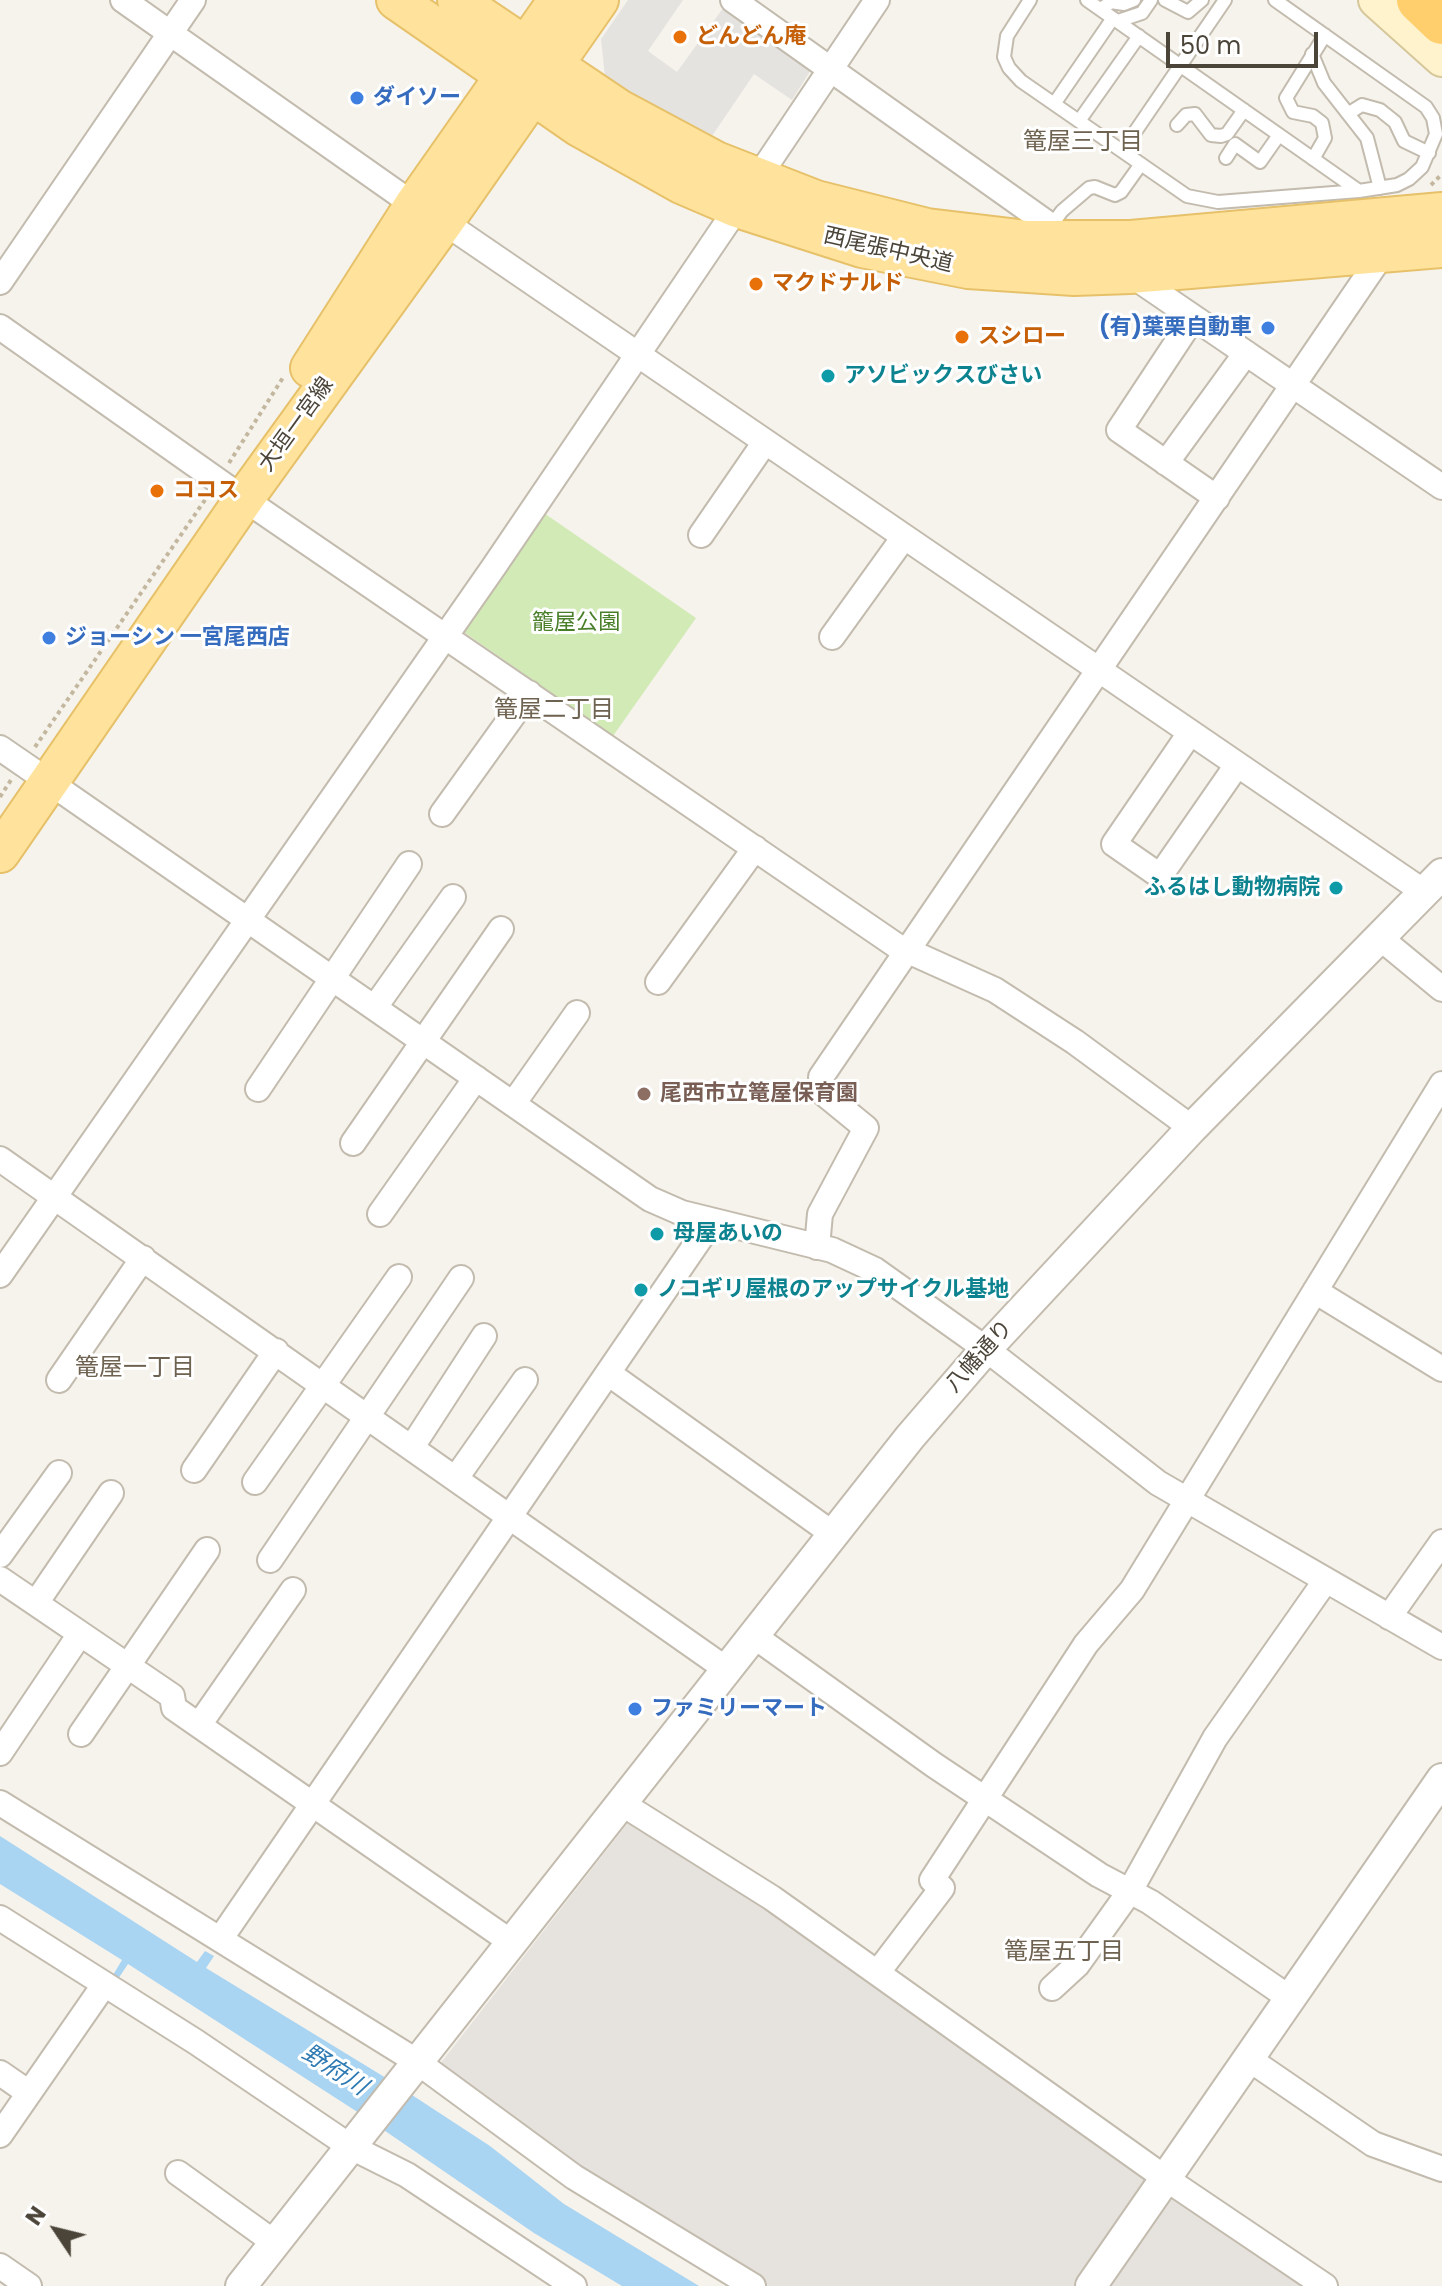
<!DOCTYPE html>
<html>
<head>
<meta charset="utf-8">
<style>
  body { margin:0 }
  #map { position:relative; width:1442px; height:2286px; overflow:hidden; background:#f6f3ec; font-family:Poppins,sans-serif }
  canvas { display:block }
  .north { position:absolute; left:16px; top:2190px; width:80px; height:80px; -webkit-text-stroke:6px #fff; paint-order:stroke; rotate:305deg; font-size:22px; font-weight:700; line-height:32px; text-align:center; color:#4b4439 }
  .north::after { content:''; display:block; margin:auto; width:28px; height:36px; background:#4b4439; clip-path:polygon(50% 0,100% 100%,50% 72%,0 100%) }
  .scale { position:absolute; left:1166px; top:32px; width:152px; height:36px; box-sizing:border-box; border:4px solid #4b4439; border-top:0; padding-left:10px; font-size:24px; line-height:28px; white-space:nowrap; color:#4b4439; -webkit-text-stroke:6px #fff; paint-order:stroke }
</style>
</head>
<body>
<div id="map">
<canvas width="1442" height="2286"></canvas>
<div class="north">N</div>
<div class="scale">50 m</div>
</div>
<script>
const context = document.querySelector('canvas').getContext('2d');
context.lineJoin = 'round';
function fill(path, color) { context.fillStyle = color; context.fill(path, 'evenodd'); }
const shape = rows => new Path2D(rows.map(r => 'M' + r).join(''));
function trace(path, color, width, dash) { context.strokeStyle = color; context.lineWidth = width; context.lineCap = dash ? 'butt' : 'round'; context.setLineDash(dash || []); context.stroke(path); }
function write(font, color, halo, rows, align = 'center') {
  context.font = font + ' Poppins,"Noto Sans JP",sans-serif'; context.lineWidth = 6; context.setLineDash([]); context.textBaseline = 'middle'; context.strokeStyle = halo; context.fillStyle = color; for (const [text, x, y, turn = 0] of rows) {
    context.save(); context.translate(x, y); context.rotate((+turn || 0) * Math.PI / 180); context.textAlign = isNaN(turn) ? turn : align; if (halo) context.strokeText(text, 0, 0); context.fillText(text, 0, 0); context.restore();
  }
}
fill(shape([
  [634,1815,1151,2175,1073,2286,762,2286,577,2174,436,2069],
  [1167,2194,1302,2286,1103,2286]
]), '#e6e2dd');
fill(shape([
  [541,511,696,618,613,736,458,628]
]), '#d2eab5');
fill(shape([
  [628,0,683,0,648,51,677,72,726,4,814,65,792,100,754,74,712,136,654,107,605,77,601,39]
]), '#e5e3e0');
fill(shape([
  [0,1836,197,1962,205,1951,214,1956,206,1968,386,2078,490,2146,564,2204,699,2286,622,2286,534,2233,359,2113,128,1964,118,1979,113,1975,122,1960,0,1884]
]), '#a9d4f2');
const service = shape([
  [1030,0,1007,36,1004,57,1009,68,1021,81,1187,196,1218,202,1359,191,1397,185,1409,179,1422,167,1436,134,1433,118,1426,107,1275,0],
  [1087,0,1359,191],
  [1165,0,1188,12,1202,0],
  [1101,9,1111,2,1124,4,1134,0],
  [1118,21,1142,13,1151,0],
  [1312,54,1324,83,1367,138,1380,188],
  [1054,104,1113,18],
  [1349,113,1362,105,1380,110,1395,122,1404,141,1429,153],
  [1079,121,1139,36],
  [1177,125,1186,115,1195,114,1211,135,1221,136,1227,134,1244,110],
  [1122,151,1225,0],
  [1226,158,1235,144,1260,162,1279,135],
  [1313,159,1325,138,1322,123,1313,116,1293,112,1286,98,1325,35],
  [1051,226,1062,211,1089,188,1095,187,1115,195,1121,192,1141,164]
]);
const minor = shape([
  [123,0,414,205],
  [733,0,1051,226,1050,240],
  [757,179,877,0],
  [444,222,1424,892],
  [1130,274,1442,487],
  [0,282,193,0],
  [1193,318,1119,430,1217,498],
  [0,327,231,490,897,946,995,990,1075,1042,1192,1128],
  [1166,463,1246,353],
  [701,535,765,442],
  [832,637,904,537],
  [1190,733,1114,844,1160,876,1237,765],
  [0,748,35,772],
  [49,782,650,1199,682,1213,832,1250,875,1270,986,1349,1158,1483,1442,1647],
  [442,814,529,693],
  [1379,937,1442,989],
  [658,982,755,848],
  [375,1007,453,897],
  [258,1089,409,864],
  [513,1104,577,1013],
  [353,1143,501,929],
  [0,1159,726,1669],
  [380,1214,476,1078],
  [817,1247,820,1214,866,1128,822,1092,821,1077,1383,253],
  [0,1275,493,568,737,208],
  [1315,1291,1442,1369],
  [608,1373,833,1534],
  [59,1380,143,1258],
  [412,1447,484,1336],
  [194,1470,276,1351],
  [456,1478,525,1380],
  [255,1482,399,1277],
  [0,1555,59,1473],
  [270,1560,461,1278],
  [0,1579,172,1696,174,1708,511,1942],
  [36,1603,111,1493],
  [1389,1617,1442,1542],
  [754,1636,934,1765,1099,1875,1150,1902,1291,1999],
  [199,1725,293,1590],
  [81,1734,207,1550],
  [0,1753,80,1634],
  [0,1803,416,2061,574,2177,753,2286],
  [621,1803,772,1898,1165,2178,1325,2286],
  [0,1918,196,2042,351,2147,407,2175,574,2286],
  [221,1938,712,1221],
  [878,1972,942,1888,932,1880,1086,1644,1132,1590,1442,1084],
  [1052,1988,1077,1965,1130,1891,1215,1738,1326,1580],
  [1249,2059,1373,2144,1442,2169],
  [0,2073,29,2093],
  [0,2135,104,1985],
  [178,2173,275,2243],
  [0,2266,29,2286]
]);
const tertiary = shape([
  [241,2286,910,1437,986,1349,1192,1128,1442,874],
  [1091,2286,1442,1779]
]);
const secondary = shape([
  [1376,0,1442,59]
]);
const primary = shape([
  [396,0,579,127,681,184,737,208,862,248,968,269,1074,276,1130,274,1442,248],
  [457,0,619,109,716,161,816,200,927,228,1027,240,1131,240,1442,212],
  [310,368,414,205,558,0],
  [0,853,244,499,444,222,599,0]
]);
const motorway = shape([
  [1419,0,1442,22]
]);
trace(service, '#c2bbae', 16);
trace(minor, '#c2bbae', 28);
trace(tertiary, '#c2bbae', 34);
trace(secondary, '#d6c79b', 38);
trace(primary, '#e6c16a', 42);
trace(motorway, '#e0a43c', 48);
trace(shape([
  [1431,185,1442,174],
  [229,463,284,376],
  [35,747,207,497],
  [0,797,11,780]
]), '#c4b79f', 4, [4, 4]);
trace(service, '#fff', 12);
trace(minor, '#fff', 24);
trace(tertiary, '#fff', 30);
trace(secondary, '#fff3cd', 34);
trace(primary, '#ffe39c', 38);
trace(motorway, '#ffcf6e', 44);
for (const [x, y, r, color] of [
  [680,37,8,"#e8710a"],
  [357,98,8,"#3f7fe0"],
  [756,284,8,"#e8710a"],
  [1268,328,8,"#3f7fe0"],
  [962,337,8,"#e8710a"],
  [828,376,8,"#0f9aa8"],
  [157,491,8,"#e8710a"],
  [49,638,8,"#3f7fe0"],
  [1336,888,8,"#0f9aa8"],
  [644,1094,8,"#8d6e63"],
  [657,1234,8,"#0f9aa8"],
  [641,1290,8,"#0f9aa8"],
  [635,1709,8,"#3f7fe0"]
]) { const dot = new Path2D(); dot.arc(x, y, r, 0, 2 * Math.PI); context.fillStyle = color; context.fill(dot); trace(dot, '#fff', 3); }
write('bold 22px', '#c56008', '#fff', [
  ["どんどん庵",696,37],
  ["マクドナルド",772,284],
  ["スシロー",978,337],
  ["ココス",173,491]
], 'left');
write('bold 22px', '#366cbe', '#fff', [
  ["ダイソー",373,98],
  ["(有)葉栗自動車",1252,328,"right"],
  ["ジョーシン 一宮尾西店",65,638],
  ["ファミリーマート",651,1709]
], 'left');
write('22px', '#4b4439', '#fff', [
  ["西尾張中央道",888,251,13],
  ["大垣一宮線",297,425,-54],
  ["八幡通り",980,1357,-48]
]);
write('bold 22px', '#0d838f', '#fff', [
  ["アソビックスびさい",844,376],
  ["ふるはし動物病院",1320,888,"right"],
  ["母屋あいの",673,1234],
  ["ノコギリ屋根のアップサイクル基地",657,1290]
], 'left');
write('22px', '#4a7f2a', '#fff', [
  ["籠屋公園",576,623]
]);
write('bold 22px', '#785e54', '#fff', [
  ["尾西市立篭屋保育園",660,1094]
], 'left');
write('24px', '#6e6250', '#fff', [
  ["篭屋三丁目",1083,143],
  ["篭屋二丁目",554,711],
  ["篭屋一丁目",135,1369],
  ["篭屋五丁目",1064,1953]
]);
write('italic 24px', '#2e7ab2', '#fff', [
  ["野府川",334,2071,33]
]);
</script>
</body>
</html>
